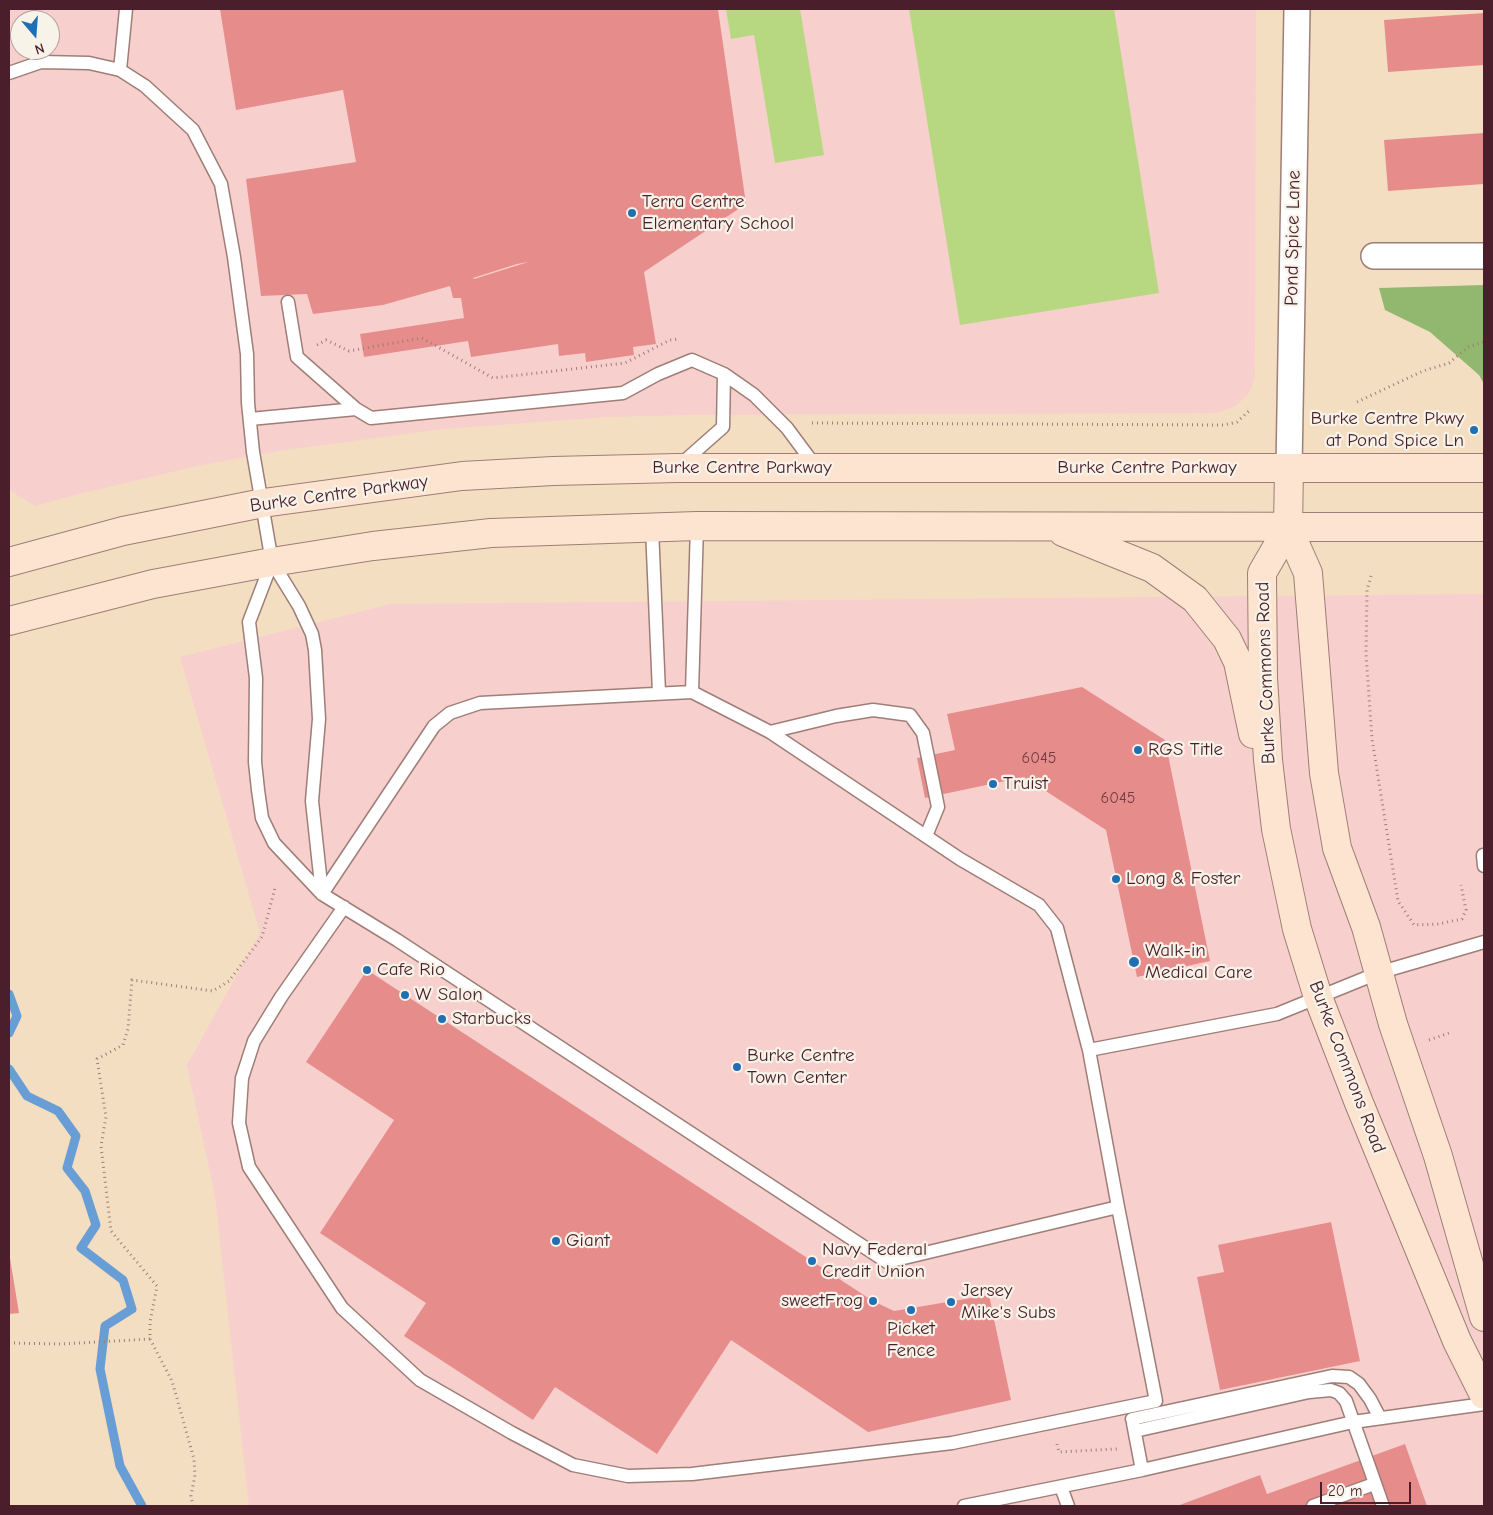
<!DOCTYPE html>
<html>
<head>
<meta charset="utf-8">
<style>
  body { margin:0 }
  #map { position:relative; width:1493px; height:1515px; overflow:hidden; background:#f3dec2; font-family:"Comic Neue",sans-serif }
  canvas { display:block }
  .frame { position:absolute; inset:0; border:10px solid #4a1f2b; pointer-events:none }
  .north { position:absolute; left:10px; top:10px; width:50px; height:50px; box-sizing:border-box; background:#f7f3e8; border:1px solid #b29e9c; border-radius:50%; rotate:162deg; font-size:14px; font-weight:700; line-height:20px; text-align:center; color:#4a1f2b }
  .north::after { content:''; display:block; margin:auto; width:18px; height:22px; background:#1f6fb2; clip-path:polygon(50% 0,100% 100%,50% 72%,0 100%) }
  .scale { position:absolute; left:1320px; top:1482px; width:91px; height:22px; box-sizing:border-box; border:2px solid #4a1f2b; border-top:0; padding-left:6px; font-size:15px; line-height:18px; white-space:nowrap; color:#4a1f2b; -webkit-text-stroke:4px #f7f3e8; paint-order:stroke }
</style>
</head>
<body>
<div id="map">
<canvas width="1493" height="1515"></canvas>
<div class="frame"></div>
<div class="north">N</div>
<div class="scale">20 m</div>
</div>
<script>
const context = document.querySelector('canvas').getContext('2d');
context.lineJoin = 'round';
function fill(path, color) { context.fillStyle = color; context.fill(path, 'evenodd'); }
const shape = rows => new Path2D(rows.map(r => 'M' + r).join(''));
function trace(path, color, width, dash) { context.strokeStyle = color; context.lineWidth = width; context.lineCap = dash ? 'butt' : 'round'; context.setLineDash(dash || []); context.stroke(path); }
function write(font, color, halo, rows, align = 'center') {
  context.font = font + ' "Comic Neue",sans-serif'; context.lineWidth = 4.5; context.setLineDash([]); context.textBaseline = 'middle'; context.strokeStyle = halo; context.fillStyle = color; for (const [text, x, y, turn = 0] of rows) {
    context.save(); context.translate(x, y); context.rotate((+turn || 0) * Math.PI / 180); context.textAlign = isNaN(turn) ? turn : align; if (halo) context.strokeText(text, 0, 0); context.fillText(text, 0, 0); context.restore();
  }
}
fill(shape([
  [9,9,1256,9,1255,375,1253,384,1249,393,1237,405,1217,413,691,415,609,417,444,429,279,451,197,466,75,495,35,506,9,490],
  [20,20,50,20,50,50,20,50],
  [1484,594,1484,1506,249,1506,215,1196,187,1065,260,933,180,657,391,604]
]), '#f7d0ce');
fill(shape([
  [726,9,800,9,824,155,775,163,754,35,731,39],
  [909,9,1114,9,1159,293,960,325]
]), '#b7d880');
fill(shape([
  [1484,285,1484,384,1479,375,1430,332,1385,310,1379,288]
]), '#91b86e');
trace(shape([
  [9,994,17,1016,9,1033],
  [9,1069,27,1096,58,1111,76,1136,67,1168,85,1191,96,1225,81,1248,123,1280,132,1309,105,1326,100,1369,120,1466,142,1506]
]), '#689ed5', 9);
fill(shape([
  [220,9,718,9,746,204,644,272,656,344,633,347,634,355,586,362,585,353,559,356,558,344,471,357,468,341,364,357,360,334,464,318,461,298,453,298,450,286,383,305,313,314,307,294,261,296,246,179,356,162,343,90,236,110],
  [528,262,474,279,473,278,517,264],
  [1484,13,1484,65,1388,72,1384,20],
  [1484,133,1484,184,1388,191,1384,140],
  [1082,687,1165,740,1210,961,1137,977,1106,830,1024,777,925,798,917,758,955,750,947,714],
  [367,970,873,1301,894,1311,989,1295,1011,1400,868,1432,731,1340,657,1454,555,1387,533,1420,404,1336,426,1303,320,1233,394,1120,306,1062],
  [1331,1222,1360,1361,1220,1390,1197,1277,1224,1272,1218,1245],
  [9,1252,19,1313,9,1314],
  [1405,1444,1427,1506,1177,1506,1260,1475,1267,1494]
]), '#e68d8c');
const lane = shape([
  [120,70,126,9],
  [9,73,41,62,89,63,120,70,145,86,193,130,221,184,234,257,247,354,248,403,253,452,272,562,299,606,312,634,315,650,319,719,312,801,322,894],
  [288,302,297,357,356,409],
  [250,419,356,409,371,418,623,393,658,374,692,360,724,374,754,395,787,428,816,467],
  [680,465,723,427,724,374],
  [652,528,659,693],
  [272,562,249,622,256,678,255,762,258,790,262,818,274,843,322,894],
  [692,692,770,732,960,859,1039,905,1057,928,1089,1050,1118,1207,887,1262,397,940,322,894,434,726,450,713,480,703,692,692],
  [692,692,697,526],
  [770,732,836,716,873,710,910,715,923,733,938,807,926,836],
  [1483,855,1484,866],
  [344,907,281,997,254,1041,242,1078,239,1123,249,1167,342,1308,420,1380,512,1433,573,1465,628,1476,692,1474,952,1443,1156,1401,1118,1207],
  [1089,1050,1277,1014,1378,973,1484,942],
  [1132,1419,1332,1376,1349,1377,1359,1384,1370,1399,1380,1418],
  [1133,1423,1142,1470],
  [1135,1431,1309,1392,1331,1390,1339,1393,1346,1401,1383,1506],
  [1061,1487,1068,1506],
  [964,1506,1142,1470,1353,1422,1484,1404],
  [1313,1506,1374,1484]
]);
const street = shape([
  [1374,256,1484,256],
  [1289,468,1297,9]
]);
const secondary = shape([
  [1289,468,1288,528,1308,573,1324,773,1337,848,1366,927,1393,1024,1438,1156,1484,1317],
  [1288,528,1262,573,1263,677,1268,760,1276,829,1297,929,1318,997,1359,1103,1457,1341,1484,1395],
  [1063,532,1152,568,1195,599,1227,639,1238,662,1253,734],
  [9,562,123,531,263,503,462,476,553,471,677,468,1484,468],
  [9,621,153,584,272,562,373,546,491,533,697,526,1484,527]
]);
trace(lane, '#9e7e76', 15);
trace(street, '#9e7e76', 28);
trace(secondary, '#9e7e76', 30);
trace(shape([
  [317,345,326,340,349,351,422,338,493,378,625,363,670,340,679,339],
  [1357,402,1423,371,1449,363,1468,347,1484,342],
  [812,423,1224,425,1237,422,1251,409],
  [1371,576,1367,590,1366,654,1372,739,1398,901,1414,925,1438,924,1462,919,1466,910,1461,885],
  [1429,1040,1452,1032],
  [9,1343,61,1344,150,1339],
  [1057,1444,1059,1452,1117,1449],
  [193,1506,191,1496,195,1475,194,1459,172,1381,150,1339,150,1322,157,1286,111,1231,101,1146,106,1117,97,1059,123,1045,128,1029,132,980,213,991,229,981,262,937,275,888]
]), '#9e7e76', 3, [1, 4]);
trace(lane, '#fff', 12);
trace(street, '#fff', 25);
trace(secondary, '#fde4d1', 28);
for (const [x, y, r, color] of [
  [632,213,5,"#1f6fb2"],
  [1474,430,5,"#1f6fb2"],
  [1138,750,5,"#1f6fb2"],
  [993,784,5,"#1f6fb2"],
  [1116,879,5,"#1f6fb2"],
  [1134,962,6,"#1f6fb2"],
  [367,970,5,"#1f6fb2"],
  [405,995,5,"#1f6fb2"],
  [442,1019,5,"#1f6fb2"],
  [737,1067,5,"#1f6fb2"],
  [556,1241,5,"#1f6fb2"],
  [812,1261,5,"#1f6fb2"],
  [873,1301,5,"#1f6fb2"],
  [951,1302,5,"#1f6fb2"],
  [911,1310,5,"#1f6fb2"]
]) { const dot = new Path2D(); dot.arc(x, y, r, 0, 2 * Math.PI); context.fillStyle = color; context.fill(dot); trace(dot, '#f7f3e8', 2); }
write('16px', '#713a43', null, [
  ["6045",1039,758],
  ["6045",1118,798]
]);
write('19px', '#4a1f2b', '#f7f3e8', [
  ["Terra Centre",642,202],
  ["Elementary School",642,224],
  ["Burke Centre Pkwy",1464,419,"right"],
  ["at Pond Spice Ln",1464,441,"right"],
  ["RGS Title",1148,750],
  ["Truist",1003,784],
  ["Long & Foster",1126,879],
  ["Walk-in",1145,951],
  ["Medical Care",1145,973],
  ["Cafe Rio",377,970],
  ["W Salon",415,995],
  ["Starbucks",452,1019],
  ["Burke Centre",747,1056],
  ["Town Center",747,1078],
  ["Giant",566,1241],
  ["Navy Federal",822,1250],
  ["Credit Union",822,1272],
  ["Jersey",961,1291],
  ["Mike's Subs",961,1313],
  ["sweetFrog",863,1301,"right"],
  ["Picket",911,1329,"center"],
  ["Fence",911,1351,"center"]
], 'left');
write('19px', '#4a1f2b', '#f7f3e8', [
  ["Pond Spice Lane",1293,238,-89],
  ["Burke Centre Parkway",742,468],
  ["Burke Centre Parkway",1147,468],
  ["Burke Centre Parkway",339,494,-8],
  ["Burke Commons Road",1266,673,-92],
  ["Burke Commons Road",1347,1067,69]
]);
</script>
</body>
</html>
